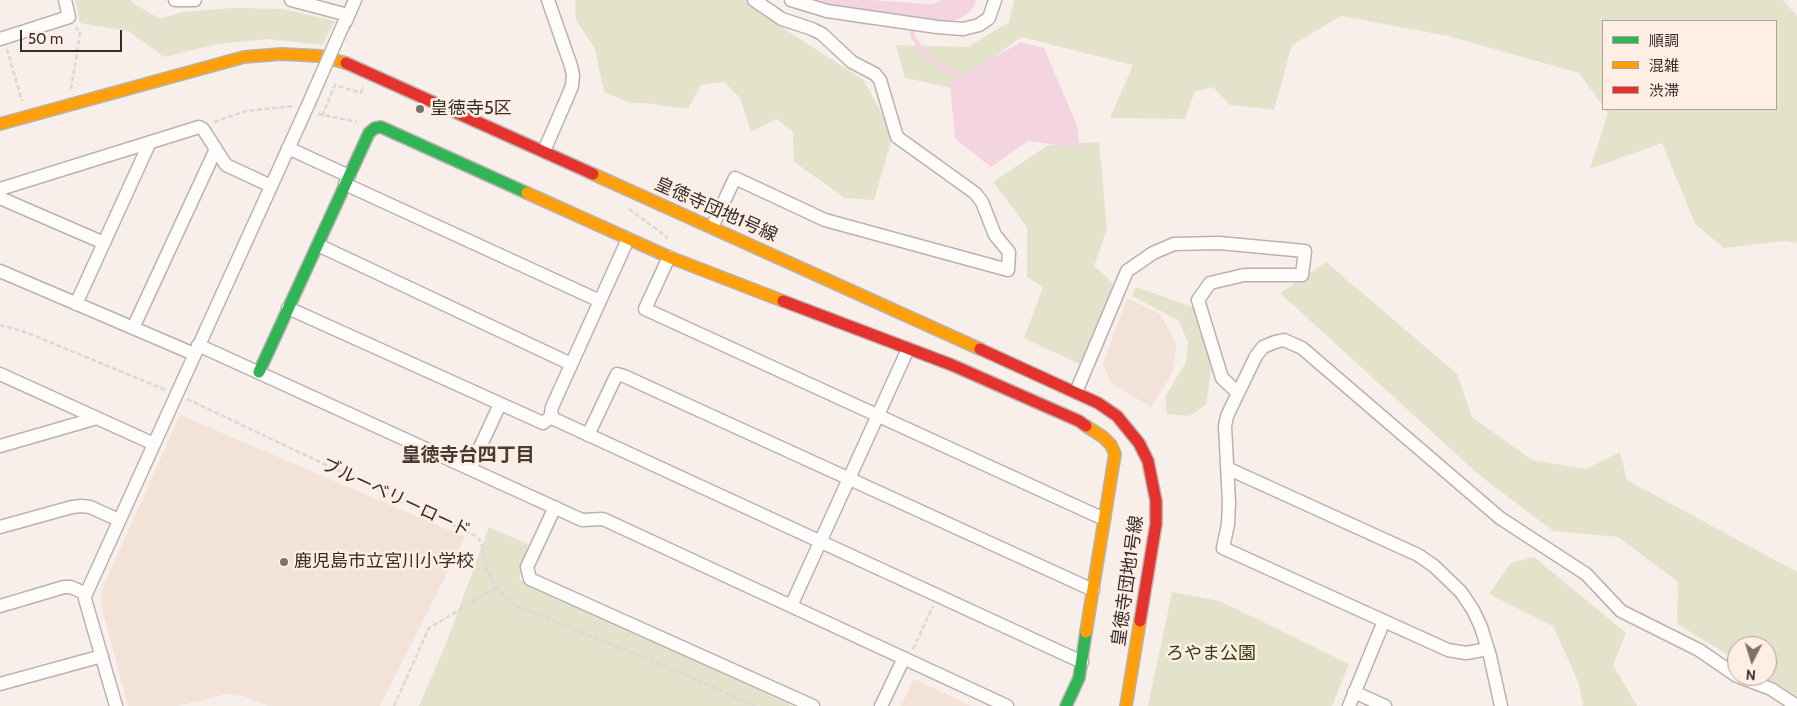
<!DOCTYPE html>
<html>
<head>
<meta charset="utf-8">
<style>
  body { margin:0 }
  #map { position:relative; width:1797px; height:706px; overflow:hidden; background:#f8efea; font-family:Cabin,"Noto Sans JP",sans-serif }
  canvas { display:block }
  .legend { position:absolute; left:1602px; top:20px; width:175px; height:90px; box-sizing:border-box; background:#feeee4; border:1px solid #ada19a; margin:0; padding:6px 9px; list-style:none; font-size:15px; color:#342e2a }
  .legend li { display:flex; align-items:center; gap:10px; height:25px }
  .legend b { width:25px; border:1px solid #ada19a }
  .north { position:absolute; left:1727px; top:636px; width:50px; height:50px; box-sizing:border-box; background:#feeee4; border:1px solid #ada19a; border-radius:50%; rotate:185deg; font-size:14px; font-weight:700; line-height:20px; text-align:center; color:#342e2a }
  .north::after { content:''; display:block; margin:auto; width:18px; height:22px; background:#79726d; clip-path:polygon(50% 0,100% 100%,50% 72%,0 100%) }
  .scale { position:absolute; left:20px; top:30px; width:102px; height:22px; box-sizing:border-box; border:2px solid #342e2a; border-top:0; padding-left:6px; font-size:15px; line-height:18px; white-space:nowrap; color:#342e2a; -webkit-text-stroke:4px #feeee4; paint-order:stroke }
</style>
</head>
<body>
<div id="map">
<canvas width="1797" height="706"></canvas>
<ul class="legend">
<li><b style="height:6px;background:#30b455"></b>順調</li>
<li><b style="height:6px;background:#ff9f0a"></b>混雑</li>
<li><b style="height:6px;background:#e5322d"></b>渋滞</li>
</ul>
<div class="north">N</div>
<div class="scale">50 m</div>
</div>
<script>
const context = document.querySelector('canvas').getContext('2d');
context.lineJoin = 'round';
function fill(path, color) { context.fillStyle = color; context.fill(path, 'evenodd'); }
const shape = rows => new Path2D(rows.map(r => 'M' + r).join(''));
function trace(path, color, width, dash) { context.strokeStyle = color; context.lineWidth = width; context.lineCap = dash ? 'butt' : 'round'; context.setLineDash(dash || []); context.stroke(path); }
function write(font, color, halo, rows, align = 'center') {
  context.font = font + ' Cabin,"Noto Sans JP",sans-serif'; context.lineWidth = 5; context.setLineDash([]); context.textBaseline = 'middle'; context.strokeStyle = halo; context.fillStyle = color; for (const [text, x, y, turn = 0] of rows) {
    context.save(); context.translate(x, y); context.rotate((+turn || 0) * Math.PI / 180); context.textAlign = isNaN(turn) ? turn : align; if (halo) context.strokeText(text, 0, 0); context.fillText(text, 0, 0); context.restore();
  }
}
fill(shape([
  [1127,298,1160,314,1176,344,1173,372,1151,407,1112,384,1103,364],
  [180,415,465,537,380,706,269,706,243,696,226,694,178,706,128,706,102,609,101,599,103,587],
  [914,679,971,706,901,706]
]), '#f2e2d8');
fill(shape([
  [75,0,131,0,131,2,160,19,182,12,233,8,283,9,335,21,322,45,268,39,218,44,164,57,128,31,80,23],
  [575,0,748,0,792,34,864,80,893,135,874,200,845,198,794,162,793,132,776,119,751,132,740,98,724,82,701,85,688,109,645,103,630,103,604,92,595,49,576,20],
  [1014,0,1783,0,1797,16,1797,243,1785,241,1724,248,1695,224,1662,143,1590,169,1608,113,1605,109,1776,109,1776,21,1603,21,1603,106,1579,73,1448,36,1341,16,1292,45,1274,110,1230,105,1213,87,1195,91,1185,119,1110,118,1133,65,1021,37,952,88,905,78,896,45,968,47,1009,22],
  [1099,142,1107,229,1094,266,1117,287,1079,364,1024,338,1043,287,1027,277,1027,227,993,182,1048,145],
  [1326,262,1457,374,1472,417,1532,460,1586,469,1620,452,1627,480,1797,572,1797,696,1763,676,1767,676,1767,646,1737,646,1737,660,1677,624,1678,582,1618,537,1553,531,1478,474,1280,293],
  [1136,287,1198,309,1207,336,1211,370,1206,405,1189,416,1167,414,1165,397,1186,362,1188,342,1178,320,1132,296],
  [489,527,528,544,519,580,622,624,792,706,419,706,445,646],
  [1534,557,1626,633,1613,665,1637,706,1583,706,1579,684,1553,626,1489,594,1511,563],
  [1172,592,1220,601,1349,664,1332,706,1148,706]
]), '#e3e3cc');
fill(shape([
  [1021,42,1044,48,1078,128,1079,148,1028,141,991,167,955,139,950,82]
]), '#f4d4e0');
trace(shape([
  [912,15,913,37,928,59,965,78]
]), '#f4d4e0', 4.5);
trace(shape([
  [815,0,863,12,935,17,960,4,963,0]
]), '#f4d4e0', 25);
const street = shape([
  [175,0,195,0],
  [291,0,348,15],
  [791,0,827,11,937,27,963,29,979,25,989,18,995,0],
  [345,23,355,0],
  [0,39,69,17,65,0],
  [288,148,349,176],
  [544,151,567,98,572,86,573,75,571,66,548,0],
  [345,184,600,301],
  [0,189,199,127,203,129,226,165,271,186],
  [0,198,104,243],
  [712,227,735,178,825,220,1008,270,1009,252,995,235,982,202,975,193,897,137,880,80,875,74,852,62,822,34,812,29,782,19,754,0],
  [628,239,552,407,551,413,554,419,1082,662],
  [318,245,571,364],
  [669,257,645,309,1104,519],
  [0,271,194,354],
  [76,304,150,142],
  [288,308,543,423,552,416],
  [133,328,216,149],
  [198,345,582,520,603,519,1007,706],
  [0,374,154,444],
  [1076,392,1127,271,1153,253,1174,244,1219,243,1305,251,1302,275,1244,275,1210,283,1198,300,1222,378,1238,393],
  [588,435,617,374,624,376,1093,590],
  [0,446,97,418],
  [470,469,500,404],
  [1229,469,1418,555,1434,566,1461,592,1473,610,1481,627,1490,656,1501,706],
  [555,507,527,567,530,579,813,706],
  [0,527,72,507,81,506,90,507,119,520],
  [0,606,64,587,71,587,86,594],
  [791,606,908,349],
  [1488,649,1466,653,1448,650,1223,548,1228,524,1229,502,1225,426,1227,416,1256,356,1263,347,1275,342,1284,340,1302,348,1500,518,1586,574,1621,611,1699,650,1737,676],
  [1737,676,1771,689,1797,706],
  [0,684,102,656],
  [1354,692,1385,706],
  [116,706,85,599,86,594,308,105],
  [881,706,904,658],
  [1349,706,1384,621]
]);
const fast = shape([
  [259,372,369,133,375,128,381,127,527,193],
  [1066,706,1079,678,1086,632]
]);
const slow = shape([
  [0,124,244,57,281,54,320,56,346,63],
  [593,174,980,349],
  [527,193,669,257,783,301],
  [1086,426,1103,437,1111,445,1115,454,1086,632],
  [1126,706,1140,621]
]);
const jam = shape([
  [346,63,593,174],
  [783,301,952,365,1079,421,1086,426],
  [980,349,1098,403,1117,416,1139,443,1148,461,1156,501,1156,524,1140,621]
]);
trace(street, '#b9b2ae', 15);
trace(fast, '#b9b2ae', 14);
trace(slow, '#b9b2ae', 14);
trace(jam, '#b9b2ae', 14);
trace(shape([
  [7,49,22,101],
  [71,89,80,33,76,27],
  [318,114,357,122],
  [322,116,335,85,361,93,363,86],
  [214,122,246,111,294,106],
  [629,209,667,237,666,239],
  [0,325,25,332,166,390],
  [187,399,478,537,483,548,487,570,496,588,514,605,684,674,755,706],
  [913,649,933,606],
  [394,706,429,628,496,588]
]), '#dbd8d6', 2.5, [5, 2.5]);
trace(street, '#fefdfc', 12);
trace(fast, '#30b455', 11);
trace(slow, '#ff9f0a', 11);
trace(jam, '#e5322d', 11);
const streetBridge = shape([
  [308,105,344,23]
]);
trace(streetBridge, '#b9b2ae', 15, []);
trace(streetBridge, '#fefdfc', 12);
for (const [x, y, r, color] of [
  [420,109,5,"#79726d"],
  [284,562,5,"#79726d"]
]) { const dot = new Path2D(); dot.arc(x, y, r, 0, 2 * Math.PI); context.fillStyle = color; context.fill(dot); trace(dot, '#feeee4', 2); }
write('18px', '#342e2a', '#feeee4', [
  ["皇徳寺5区",430,109],
  ["鹿児島市立宮川小学校",294,562]
], 'left');
write('18px', '#342e2a', '#feeee4', [
  ["皇徳寺団地1号線",716,210,24],
  ["ブルーベリーロード",396,498,25],
  ["皇徳寺団地1号線",1128,581,-82]
]);
write('18px', '#343c0e', '#feeee4', [
  ["ろやま公園",1211,654]
]);
write('bold 19px', '#483b34', '#feeee4', [
  ["皇徳寺台四丁目",468,455]
]);
</script>
</body>
</html>
